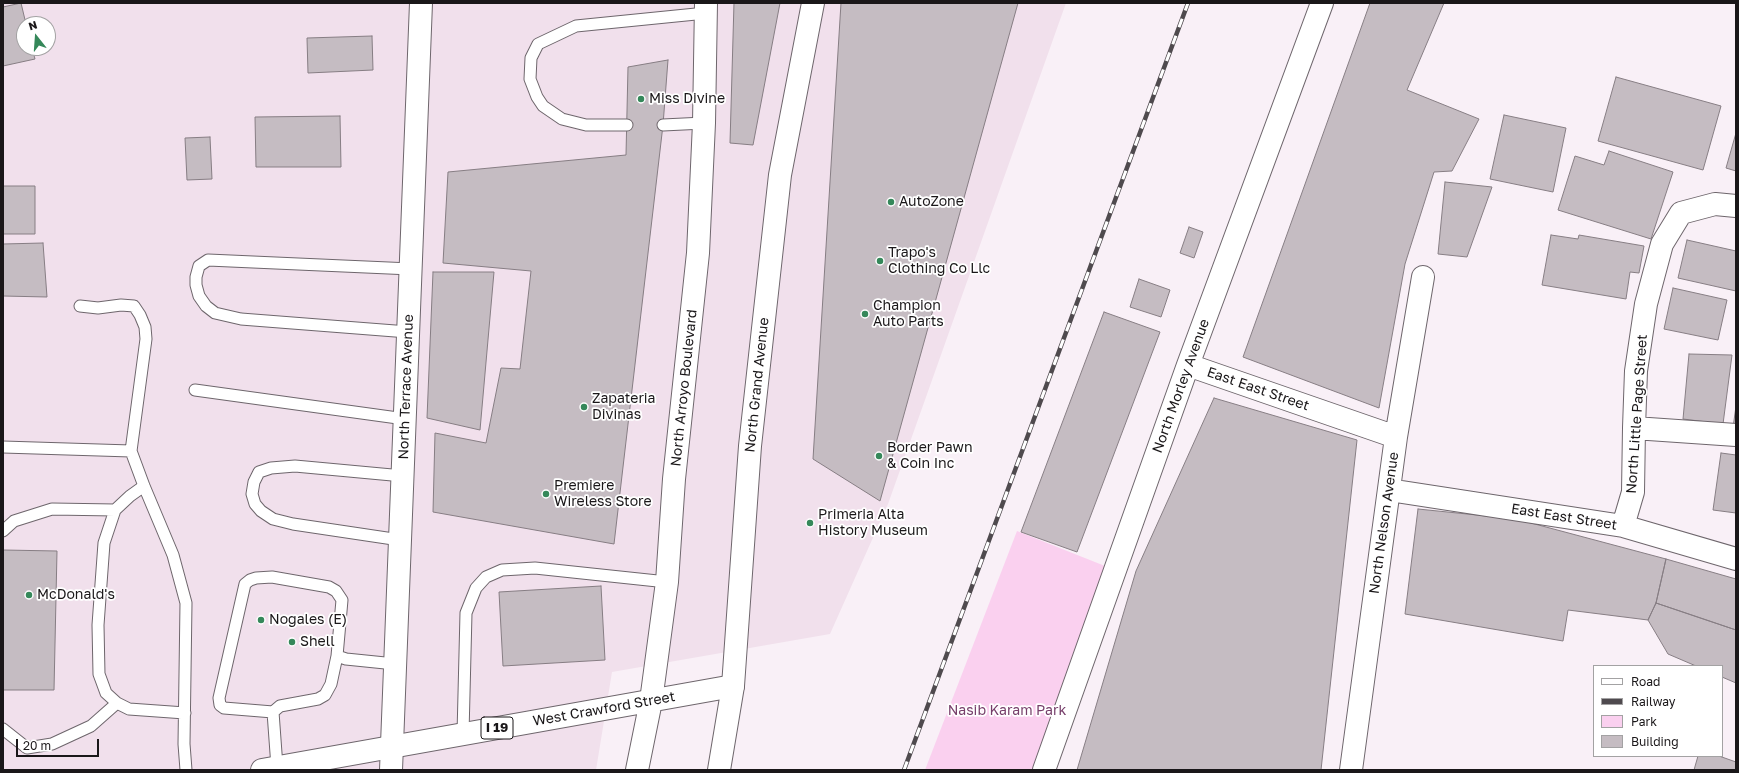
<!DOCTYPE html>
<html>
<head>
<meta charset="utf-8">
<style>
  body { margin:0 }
  #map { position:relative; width:1739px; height:773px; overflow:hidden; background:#f9f0f7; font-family:"Golos Text",sans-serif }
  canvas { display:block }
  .frame { position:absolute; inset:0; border:4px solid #1a1719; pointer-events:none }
  .legend { position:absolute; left:1593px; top:665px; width:130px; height:92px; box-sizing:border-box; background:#fff; border:1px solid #a3a2a3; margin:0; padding:5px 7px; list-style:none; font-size:12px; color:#1a1719 }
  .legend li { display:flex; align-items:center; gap:8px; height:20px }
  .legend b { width:20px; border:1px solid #a3a2a3 }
  .north { position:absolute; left:16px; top:16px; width:40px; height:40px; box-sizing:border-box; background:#fff; border:1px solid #a3a2a3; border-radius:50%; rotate:343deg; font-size:11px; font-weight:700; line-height:16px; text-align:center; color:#1a1719 }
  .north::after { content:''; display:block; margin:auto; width:14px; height:18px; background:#35885a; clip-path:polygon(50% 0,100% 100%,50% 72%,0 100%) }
  .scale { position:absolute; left:16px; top:739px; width:83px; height:18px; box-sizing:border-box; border:2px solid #1a1719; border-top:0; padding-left:5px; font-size:12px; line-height:14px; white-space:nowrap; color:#1a1719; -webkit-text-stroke:3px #fff; paint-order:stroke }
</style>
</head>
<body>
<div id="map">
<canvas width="1739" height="773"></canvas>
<div class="frame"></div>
<ul class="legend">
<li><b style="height:5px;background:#fff"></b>Road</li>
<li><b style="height:5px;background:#4f4a4e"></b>Railway</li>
<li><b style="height:11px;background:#fad0ef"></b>Park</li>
<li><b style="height:11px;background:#c5bcc2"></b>Building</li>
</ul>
<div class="north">N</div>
<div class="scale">20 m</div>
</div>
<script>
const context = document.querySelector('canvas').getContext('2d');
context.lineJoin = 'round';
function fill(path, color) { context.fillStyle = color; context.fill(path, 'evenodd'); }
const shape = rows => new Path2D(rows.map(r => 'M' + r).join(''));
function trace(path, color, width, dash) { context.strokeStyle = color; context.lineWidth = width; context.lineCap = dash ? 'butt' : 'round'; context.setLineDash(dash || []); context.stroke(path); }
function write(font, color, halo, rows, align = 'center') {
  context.font = font + ' "Golos Text",sans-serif'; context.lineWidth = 3.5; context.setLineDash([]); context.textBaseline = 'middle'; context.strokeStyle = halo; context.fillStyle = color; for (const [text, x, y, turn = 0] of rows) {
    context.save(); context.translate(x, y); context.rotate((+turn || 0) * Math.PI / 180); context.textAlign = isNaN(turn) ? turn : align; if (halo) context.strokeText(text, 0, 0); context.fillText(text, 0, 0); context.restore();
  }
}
fill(shape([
  [3,3,1066,3,888,504,830,634,612,672,596,770,3,770],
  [24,24,48,24,48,48,24,48]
]), '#f1e0ec');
fill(shape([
  [1017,531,1115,570,1044,770,925,770]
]), '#fad0ef');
const building = shape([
  [21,3,26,24,24,24,24,48,32,48,35,59,3,66,3,7,21,3],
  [734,3,780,3,753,145,730,143,734,3],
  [841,3,1018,3,880,501,813,459,841,3],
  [1370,3,1444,3,1407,90,1479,119,1452,171,1434,172,1405,264,1379,408,1243,357,1370,3],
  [372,36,373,70,308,73,307,38,372,36],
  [668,60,663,125,614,544,433,512,435,433,486,443,501,368,520,369,531,271,443,263,448,172,626,155,628,67,668,60],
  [1616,77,1721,106,1703,170,1598,141,1616,77],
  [1504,115,1566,128,1553,192,1490,179,1504,115],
  [340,116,341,167,256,167,255,117,340,116],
  [1736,133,1736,171,1726,168,1736,133],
  [210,137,212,179,187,180,185,138,210,137],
  [1609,151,1673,172,1651,239,1558,210,1575,156,1604,165,1609,151],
  [1445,182,1492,187,1467,257,1438,254,1445,182],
  [3,186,35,186,35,234,3,234,3,186],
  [1189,227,1203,232,1194,258,1180,253,1189,227],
  [1551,235,1578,239,1579,235,1644,246,1639,273,1630,272,1626,299,1542,285,1551,235],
  [1687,240,1736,251,1736,291,1678,278,1687,240],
  [43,243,47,297,3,296,3,244,43,243],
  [433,272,494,272,480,430,427,418,433,272],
  [1139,279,1170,290,1161,317,1130,307,1139,279],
  [1673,288,1727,300,1718,340,1664,329,1673,288],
  [1104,312,1160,332,1077,552,1021,532,1104,312],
  [1689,354,1732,355,1723,424,1683,419,1689,354],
  [1214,398,1357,440,1321,770,1077,770,1136,571,1214,398],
  [1736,406,1736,428,1733,428,1736,406],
  [1721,453,1736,455,1736,513,1713,510,1721,453],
  [1418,509,1516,519,1666,559,1656,603,1648,620,1568,610,1563,641,1405,614,1418,509],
  [3,550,57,551,54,690,3,690,3,550],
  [1666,559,1736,579,1736,630,1656,603,1666,559],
  [601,586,605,660,503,666,499,592,601,586],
  [1656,603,1736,630,1736,683,1722,677,1722,666,1696,666,1668,654,1648,620,1656,603],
  [1698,756,1719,756,1736,762,1736,770,1694,770,1698,756]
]);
fill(building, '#c5bcc2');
trace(building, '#877e84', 1);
const lane = shape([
  [627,125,586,125,562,119,543,106,537,97,530,79,531,58,538,44,576,26,706,13],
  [663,125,704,123],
  [80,306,98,308,121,305,134,306,140,315,145,327,146,339,131,451,144,486,173,555,186,603,184,744,186,770],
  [408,332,241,319,215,313,206,306,199,296,196,285,196,277,199,266,208,260,411,269],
  [195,390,405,419],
  [3,447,131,451],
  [144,486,130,496,115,510,104,543,98,625,99,674,106,693,117,703,129,709,185,713],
  [3,531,14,521,52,509,115,510],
  [400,540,293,524,273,519,261,511,255,504,252,494,254,482,259,472,271,468,295,466,403,476],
  [273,712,224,708,220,705,219,698,245,584,250,580,256,578,272,577,329,587,336,591,342,600,337,656],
  [3,729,27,748,52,744,91,726,117,703],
  [463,734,466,613,476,588,486,577,502,570,535,568,667,582],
  [277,767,273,712,280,706,318,699,325,695,331,684,337,656,346,659,395,664]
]);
const street = shape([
  [1188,365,1396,437],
  [1634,428,1736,435],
  [1389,490,1623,526,1736,559],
  [1623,526,1633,492,1634,428,1636,371,1646,304,1662,244,1681,213,1715,204,1736,206],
  [391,770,421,3],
  [1044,770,1188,365,1322,3],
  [1351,770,1396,437,1423,277]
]);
const primary = shape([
  [733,686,750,446,780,175,813,3],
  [651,701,667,582,674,479,698,253,704,123,706,3]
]);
const highway = shape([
  [262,770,733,686,719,770],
  [637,770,651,701]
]);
trace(lane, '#6e666c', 13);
trace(street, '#6e666c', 24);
trace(primary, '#6e666c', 24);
trace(highway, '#6e666c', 24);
trace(lane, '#fff', 11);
trace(street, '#fff', 22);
trace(primary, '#fff', 22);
trace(highway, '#fff', 22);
const rail = shape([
  [904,770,1188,3]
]);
trace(rail, '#4f4a4e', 4.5);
trace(rail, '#fff', 3, [9]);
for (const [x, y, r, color] of [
  [641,99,4,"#35885a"],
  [891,202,4,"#35885a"],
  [880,261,4,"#35885a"],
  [865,314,4,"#35885a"],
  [584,407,4,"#35885a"],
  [879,456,4,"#35885a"],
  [546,494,4,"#35885a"],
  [810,523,4,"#35885a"],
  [29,595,4,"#35885a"],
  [261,620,4,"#35885a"],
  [292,642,4,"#35885a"]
]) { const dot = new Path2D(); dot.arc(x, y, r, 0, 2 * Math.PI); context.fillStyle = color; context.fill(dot); trace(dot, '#fff', 1.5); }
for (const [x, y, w] of [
  [497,728,32]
]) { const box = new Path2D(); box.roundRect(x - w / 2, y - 11, w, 22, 3); context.fillStyle = '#fff'; context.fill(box); trace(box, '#1a1719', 1); }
write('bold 13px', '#1a1719', null, [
  ["I 19",497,728]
]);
write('14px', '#1a1719', '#fff', [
  ["Miss Divine",649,99],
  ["AutoZone",899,202],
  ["Trapo's",888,253],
  ["Clothing Co Llc",888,269],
  ["Champion",873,306],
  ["Auto Parts",873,322],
  ["Zapateria",592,399],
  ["Divinas",592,415],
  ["Border Pawn",887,448],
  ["& Coin Inc",887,464],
  ["Premiere",554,486],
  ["Wireless Store",554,502],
  ["Primeria Alta",818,515],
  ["History Museum",818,531],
  ["McDonald's",37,595],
  ["Nogales (E)",269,620],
  ["Shell",300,642]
], 'left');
write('14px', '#1a1719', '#fff', [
  ["North Grand Avenue",757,385,-84],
  ["North Morley Avenue",1181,386,-70],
  ["North Terrace Avenue",406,387,-88],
  ["North Arroyo Boulevard",684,388,-84],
  ["East East Street",1258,389,19],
  ["North Little Page Street",1637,414,-86],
  ["East East Street",1564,517,9],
  ["North Nelson Avenue",1384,523,-82],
  ["West Crawford Street",604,709,-10]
]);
write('14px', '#763e6a', '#fff', [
  ["Nasib Karam Park",1007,711]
]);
</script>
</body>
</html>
